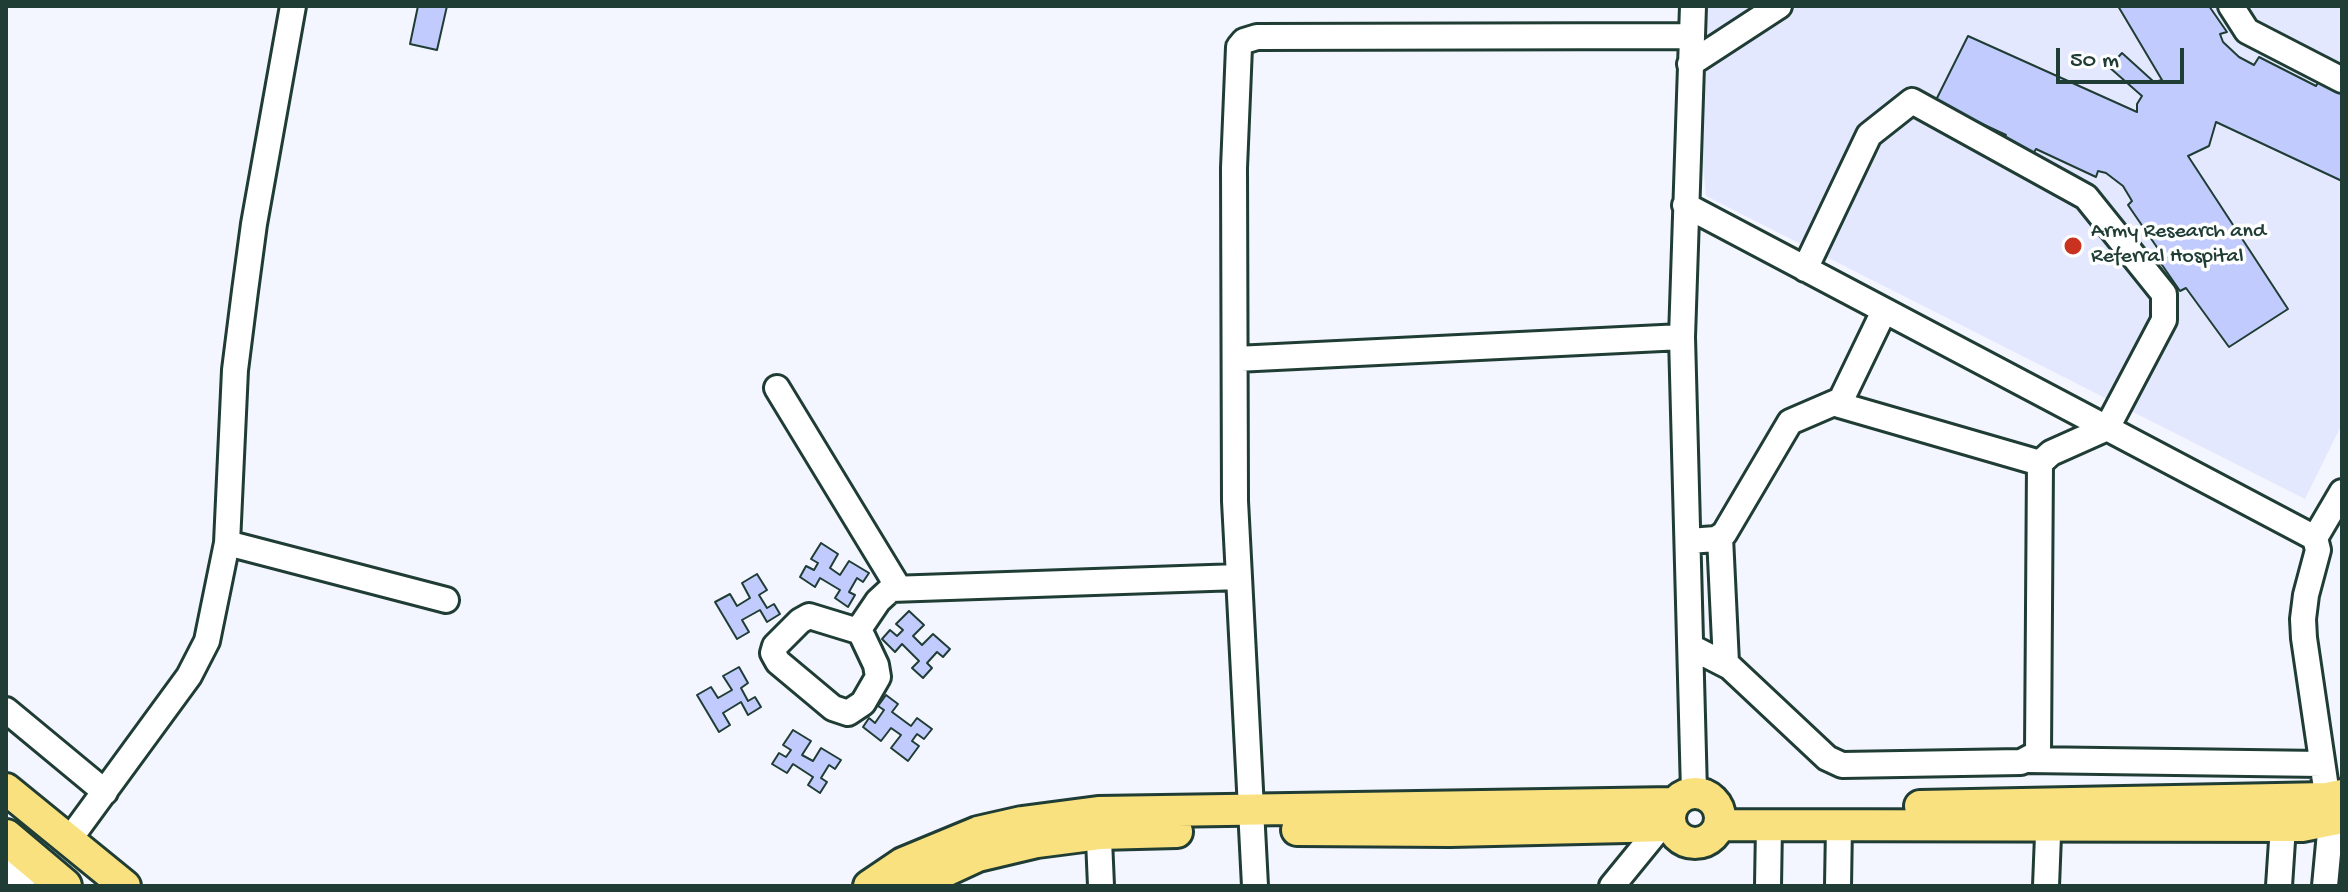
<!DOCTYPE html>
<html>
<head>
<meta charset="utf-8">
<style>
  body { margin:0 }
  #map { position:relative; width:2348px; height:892px; overflow:hidden; background:#f3f5ff; font-family:"Gochi Hand",sans-serif }
  canvas { display:block }
  .frame { position:absolute; inset:0; border:8px solid #1f3d34; pointer-events:none }
  .scale { position:absolute; left:2056px; top:48px; width:128px; height:36px; box-sizing:border-box; border:4px solid #1f3d34; border-top:0; padding-left:10px; font-size:24px; line-height:28px; white-space:nowrap; color:#1f3d34; -webkit-text-stroke:6px #fff; paint-order:stroke }
</style>
</head>
<body>
<div id="map">
<canvas width="2348" height="892"></canvas>
<div class="frame"></div>
<div class="scale">50 m</div>
</div>
<script>
const context = document.querySelector('canvas').getContext('2d');
context.lineJoin = 'round';
function fill(path, color) { context.fillStyle = color; context.fill(path, 'evenodd'); }
const shape = rows => new Path2D(rows.map(r => 'M' + r).join(''));
function trace(path, color, width, dash) { context.strokeStyle = color; context.lineWidth = width; context.lineCap = dash ? 'butt' : 'round'; context.setLineDash(dash || []); context.stroke(path); }
function write(font, color, halo, rows, align = 'center') {
  context.font = font + ' "Gochi Hand",sans-serif'; context.lineWidth = 7; context.setLineDash([]); context.textBaseline = 'middle'; context.strokeStyle = halo; context.fillStyle = color; for (const [text, x, y, turn = 0] of rows) {
    context.save(); context.translate(x, y); context.rotate((+turn || 0) * Math.PI / 180); context.textAlign = isNaN(turn) ? turn : align; if (halo) context.strokeText(text, 0, 0); context.fillText(text, 0, 0); context.restore();
  }
}
fill(shape([
  [1702,6,2342,6,2342,424,2305,499,1706,196,1696,91]
]), '#e4e8fe');
const building = shape([
  [418,6,447,6,437,50,410,44,418,6],
  [2118,6,2209,6,2227,32,2220,34,2223,42,2239,57,2254,65,2259,57,2316,86,2320,79,2342,91,2342,181,2216,122,2209,146,2188,156,2288,309,2229,347,2186,288,2180,291,2160,262,2165,259,2128,205,2132,201,2123,186,2106,173,2098,171,2096,177,2036,149,2033,154,2003,140,2006,135,1935,102,1968,36,2137,112,2137,104,2142,96,2109,67,2122,53,2154,82,2162,80,2118,6],
  [821,543,838,554,830,568,840,575,849,561,869,573,863,582,857,578,849,592,855,595,848,607,835,598,840,590,820,578,815,587,800,577,806,566,814,570,818,563,811,559,821,543],
  [757,574,767,590,759,595,767,608,774,604,780,614,767,622,760,610,742,620,749,632,737,639,715,602,730,594,737,606,750,598,742,583,757,574],
  [909,611,924,625,913,636,922,645,933,634,950,649,943,657,937,652,927,663,932,668,923,678,912,668,919,661,902,644,895,652,882,639,890,630,897,636,903,630,896,624,909,611],
  [739,667,748,683,741,688,748,701,755,697,761,707,748,715,741,702,723,713,730,725,719,732,697,695,711,687,718,698,732,690,723,676,739,667],
  [886,695,898,704,892,712,911,726,917,718,932,729,924,739,917,734,912,741,919,746,908,761,891,748,901,735,891,728,881,741,863,727,869,718,875,723,884,710,878,706,886,695],
  [793,730,811,741,802,755,813,761,821,748,841,760,835,769,829,765,821,778,827,782,820,793,808,785,813,777,793,764,787,773,772,764,779,753,786,757,791,750,783,745,793,730]
]);
fill(building, '#c1cbfd');
trace(building, '#1f3d34', 2);
const minor = shape([
  [1693,6,1682,337,1694,792],
  [2231,6,2247,31,2342,80],
  [1690,64,1779,6],
  [1685,205,2315,538,2318,550,2306,595,2303,619,2304,638,2331,822,2325,886],
  [1236,359,1682,337],
  [777,388,898,587],
  [1836,404,2040,463],
  [1720,537,1726,663],
  [2315,538,2342,492],
  [1689,541,1716,539,1724,534,1790,422,1841,400,1884,311],
  [227,543,446,600],
  [1239,577,1235,501,1234,168,1239,47,1244,41,1257,37,1691,36],
  [858,631,809,616,800,621,775,646,773,653,778,662,833,708,848,713,863,703,878,677,876,665,859,629,878,601,891,589,1239,577,1255,886],
  [1691,647,1730,667,1827,758,1842,765,2021,762,2038,753,2040,463,2051,453,2107,428,2164,320,2164,294,2086,197,1912,101,1869,135,1805,269],
  [6,710,105,792],
  [2028,760,2322,764],
  [1098,816,1101,886],
  [69,840,189,676,207,641,227,543,235,370,245,291,254,224,293,6],
  [6,872,23,886],
  [1612,886,1661,826],
  [1768,886,1769,826],
  [1838,886,1839,826],
  [2046,886,2049,810],
  [2279,886,2283,826]
]);
const major = shape([
  [6,789,125,886],
  '1670 818a25 25 0 1 1 50 0a25 25 0 1 1-50 0Z',
  [1920,806,2327,798,2342,795],
  [1719,825,2302,826,2342,818],
  [1297,830,1450,831,1671,826],
  [869,886,903,863,978,832,1022,822,1098,812,1674,803],
  [913,886,978,856,1037,842,1099,834,1177,832]
]);
const highway = shape([
  [6,837,64,886]
]);
trace(minor, '#1f3d34', 30);
trace(major, '#1f3d34', 36);
trace(highway, '#1f3d34', 40);
trace(minor, '#fff', 24);
trace(major, '#fae180', 30);
trace(highway, '#fae180', 34);
for (const [x, y, r, color] of [
  [2073,246,10,"#c8321e"]
]) { const dot = new Path2D(); dot.arc(x, y, r, 0, 2 * Math.PI); context.fillStyle = color; context.fill(dot); trace(dot, '#fff', 3); }
write('22px', '#1f3d34', '#fff', [
  ["Army Research and",2091,233],
  ["Referral Hospital",2091,258]
], 'left');
</script>
</body>
</html>
